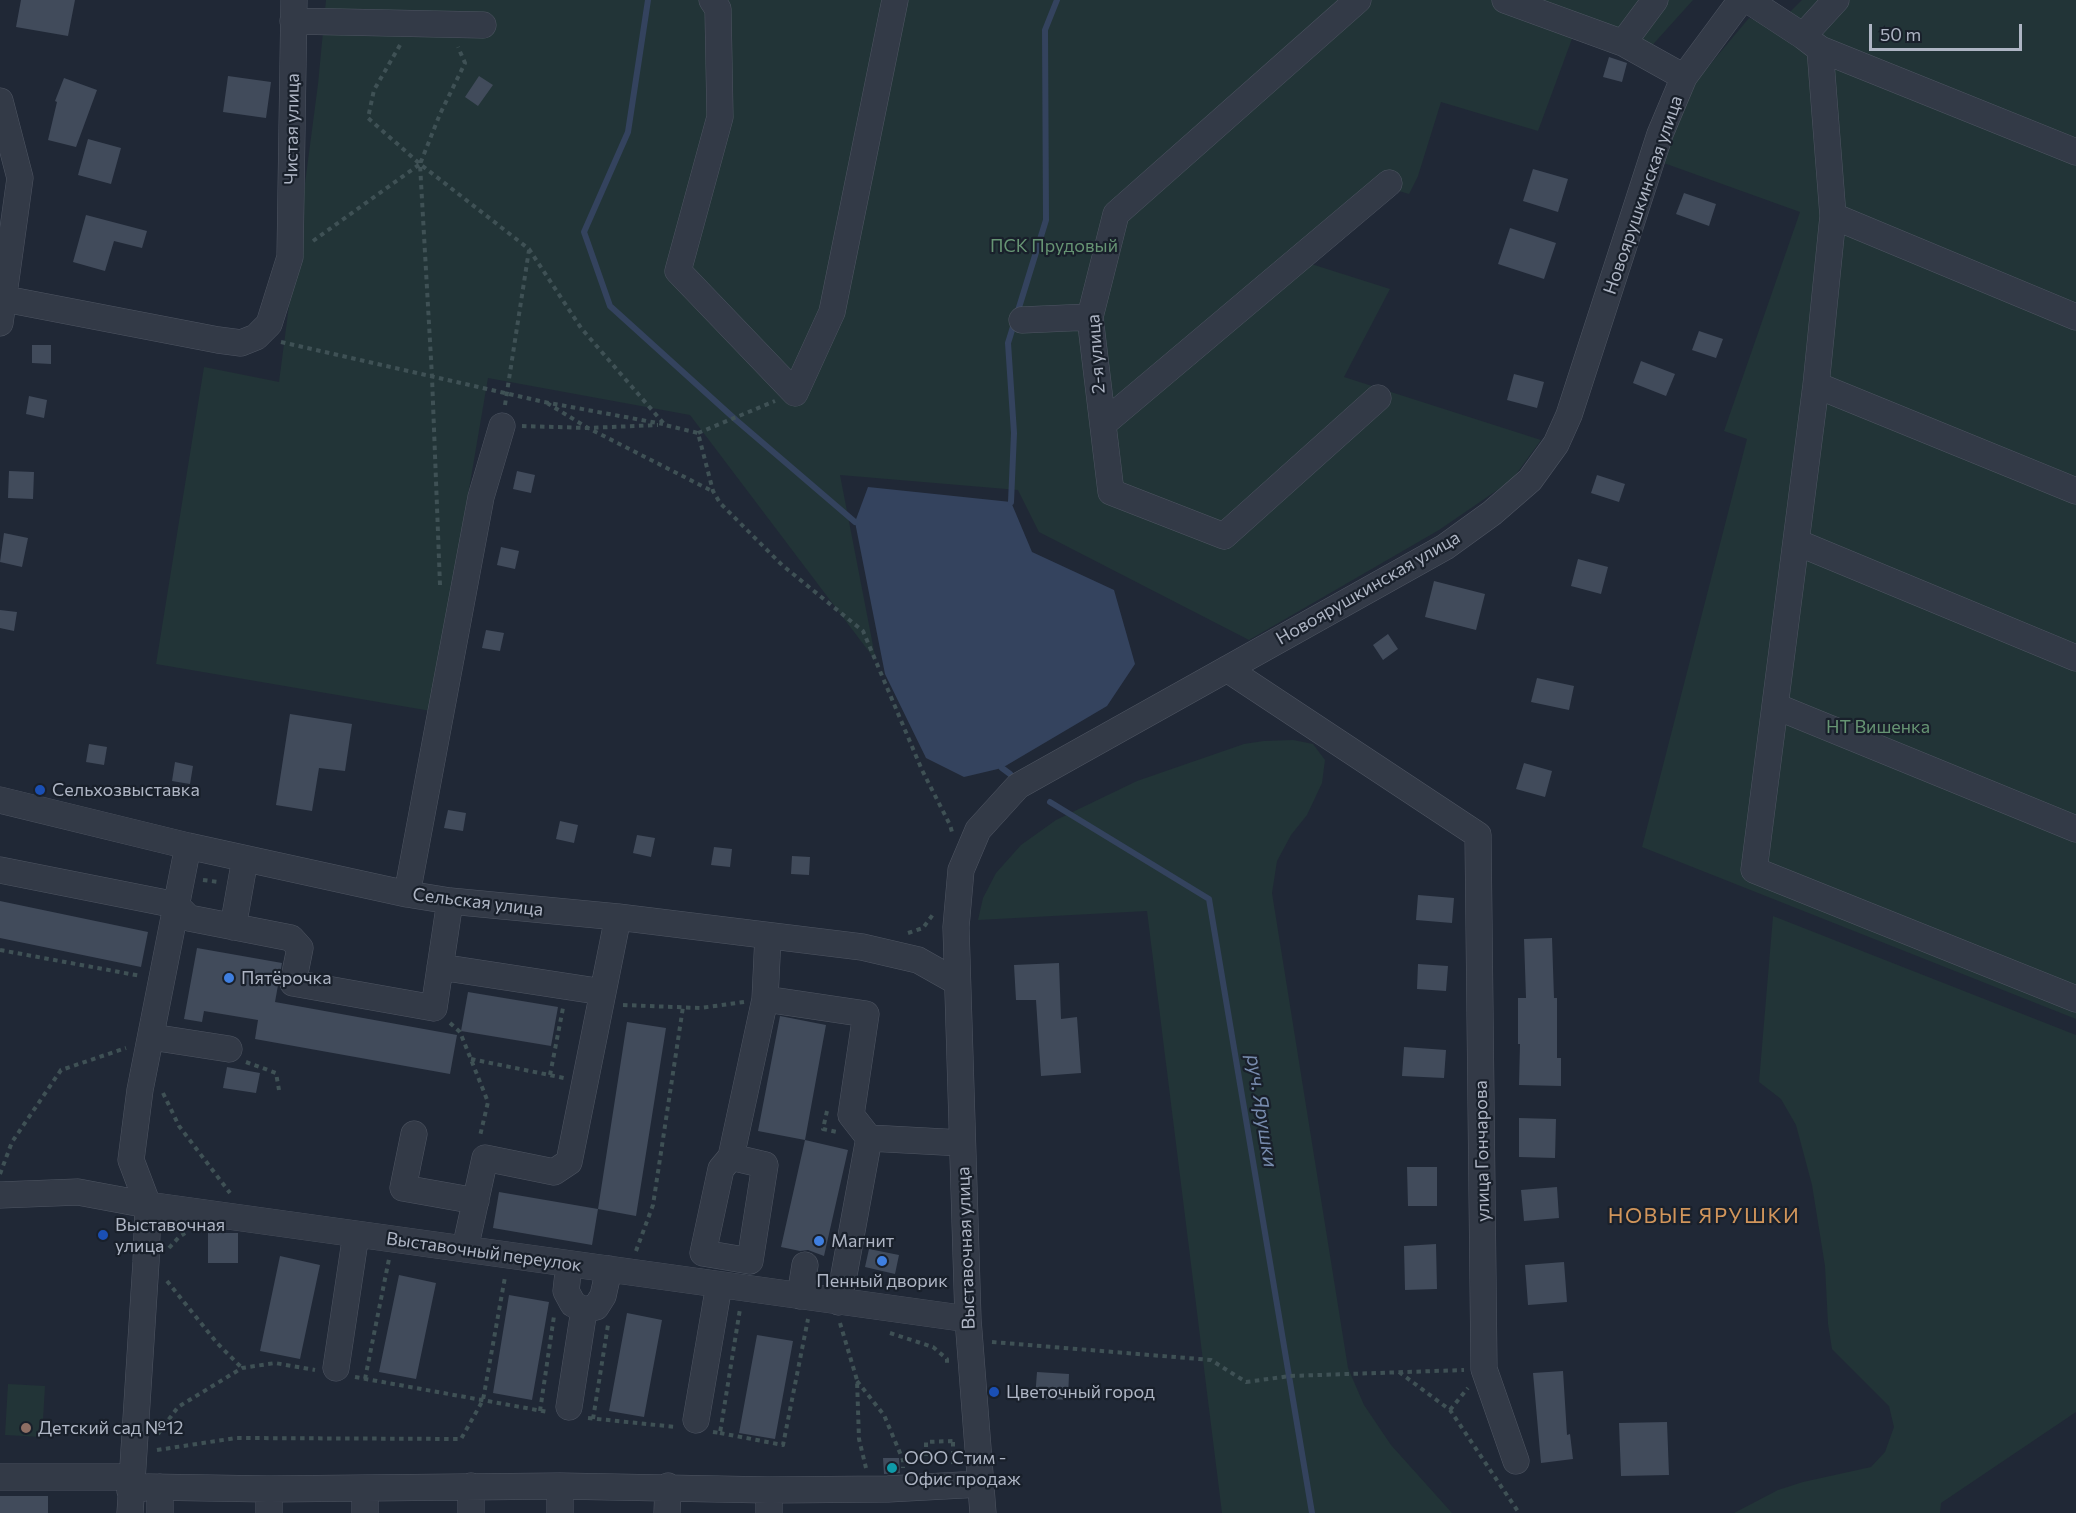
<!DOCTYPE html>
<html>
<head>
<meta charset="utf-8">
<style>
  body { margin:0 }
  #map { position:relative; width:2076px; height:1513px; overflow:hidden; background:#202836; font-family:Commissioner,sans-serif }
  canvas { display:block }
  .scale { position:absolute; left:1869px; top:24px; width:153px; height:27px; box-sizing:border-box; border:3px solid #aeb5c4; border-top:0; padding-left:8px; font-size:18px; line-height:21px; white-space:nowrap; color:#aeb5c4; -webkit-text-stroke:4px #19202b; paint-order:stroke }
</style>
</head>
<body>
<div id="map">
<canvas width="2076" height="1513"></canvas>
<div class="scale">50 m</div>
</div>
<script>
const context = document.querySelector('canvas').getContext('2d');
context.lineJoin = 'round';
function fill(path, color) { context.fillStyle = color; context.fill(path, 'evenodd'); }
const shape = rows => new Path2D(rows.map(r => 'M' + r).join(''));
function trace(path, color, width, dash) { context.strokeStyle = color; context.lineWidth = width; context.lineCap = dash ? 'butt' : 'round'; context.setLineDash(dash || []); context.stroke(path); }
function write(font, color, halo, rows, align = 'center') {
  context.font = font + ' Commissioner,sans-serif'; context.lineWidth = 4.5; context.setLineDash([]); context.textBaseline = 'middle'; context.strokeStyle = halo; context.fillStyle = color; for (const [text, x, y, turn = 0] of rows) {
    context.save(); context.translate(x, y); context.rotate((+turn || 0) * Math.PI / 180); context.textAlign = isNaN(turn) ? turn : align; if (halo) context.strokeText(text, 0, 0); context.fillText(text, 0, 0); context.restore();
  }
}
fill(shape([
  [326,0,1693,0,1639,60,1573,36,1538,131,1441,102,1418,176,1409,194,1392,189,1305,262,1390,289,1344,377,1541,440,1512,480,1439,530,1249,640,1039,532,1018,490,840,475,876,661,690,415,488,378,431,711,156,664,204,367,279,382,318,84],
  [1802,0,2076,0,2076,1019,1642,847,1747,439,1724,431,1800,212,1661,162,1697,80,1749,18,1775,27],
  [1293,740,1313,744,1325,760,1322,783,1307,815,1291,835,1277,861,1272,893,1348,1368,1364,1405,1391,1445,1452,1513,1222,1513,1147,911,978,920,983,898,996,873,1021,845,1056,820,1137,781,1244,744,1264,741],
  [1773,916,2076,1035,2076,1412,1941,1503,1940,1513,1734,1513,1778,1490,1803,1482,1871,1467,1885,1452,1894,1427,1889,1406,1832,1349,1828,1324,1825,1266,1812,1185,1796,1125,1781,1099,1759,1082],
  [8,1384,45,1386,42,1437,5,1435]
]), '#223437');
fill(shape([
  [868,487,1011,502,1032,552,1114,590,1135,664,1107,706,1002,768,964,777,926,758,885,674,855,522]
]), '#34435e');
trace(shape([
  [648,0,628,132,584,232,610,306,736,420,855,522],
  [1011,502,1014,433,1008,343,1046,220,1045,30,1057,0],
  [1002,768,1010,774],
  [1050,802,1209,899,1312,1513]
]), '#34435e', 6);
fill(shape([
  [21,0,75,0,68,36,16,27],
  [1609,57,1627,63,1622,82,1603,77],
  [228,76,271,82,266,118,223,112],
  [479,76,493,85,478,106,465,97],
  [64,78,97,90,76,147,48,140,57,102,55,101],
  [88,139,121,148,111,184,78,175],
  [1533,169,1568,179,1558,212,1523,201],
  [1684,193,1716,204,1709,226,1676,214],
  [86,215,147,231,142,248,114,241,105,271,73,262],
  [1510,228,1556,243,1544,279,1498,264],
  [1699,331,1723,339,1716,358,1692,350],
  [32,345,51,345,51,364,32,363],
  [1641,361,1675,374,1666,396,1633,383],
  [1514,374,1544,382,1537,408,1507,400],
  [29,396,47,400,44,418,26,414],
  [9,471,34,472,33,499,8,498],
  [517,471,535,475,531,493,513,489],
  [1597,475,1625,484,1619,502,1591,493],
  [4,533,28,538,22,567,0,562],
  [501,547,519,551,515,569,497,565],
  [1578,559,1608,567,1601,594,1571,586],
  [1434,581,1485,594,1476,630,1425,617],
  [0,610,17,612,14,631,0,628],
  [486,630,504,633,500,651,482,648],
  [1388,634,1398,649,1383,660,1373,645],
  [1537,678,1574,686,1569,710,1531,702],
  [290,714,352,724,345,771,319,768,312,811,276,805],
  [89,744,107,747,104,765,86,762],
  [175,762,193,766,190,784,172,781],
  [1524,763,1552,771,1545,797,1516,789],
  [448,810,466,813,463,831,444,828],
  [560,821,578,825,574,843,556,839],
  [637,835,655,838,651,857,633,853],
  [714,847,732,849,730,867,711,865],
  [792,856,810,857,809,875,791,874],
  [1418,895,1454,898,1452,923,1416,920],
  [0,901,148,932,141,967,0,938],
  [1552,938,1554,998,1557,998,1557,1058,1561,1058,1561,1086,1519,1085,1520,1044,1518,1044,1518,998,1526,998,1524,939],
  [197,948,282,963,275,1002,457,1035,450,1074,255,1039,258,1020,204,1011,202,1022,184,1019],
  [1059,963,1061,1019,1077,1017,1081,1073,1041,1076,1036,1000,1016,1000,1014,965],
  [1418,964,1448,966,1446,991,1417,989],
  [468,992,558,1007,551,1046,461,1031],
  [780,1016,826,1025,805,1140,758,1131],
  [627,1022,666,1028,636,1216,598,1209],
  [1404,1047,1446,1050,1444,1078,1402,1076],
  [227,1067,260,1073,256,1093,223,1088],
  [1519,1118,1556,1119,1555,1158,1519,1157],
  [805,1140,848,1150,824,1256,808,1250,800,1251,781,1247],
  [1407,1167,1437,1167,1437,1206,1408,1206],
  [1557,1187,1559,1218,1524,1221,1521,1190],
  [499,1192,598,1209,592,1245,493,1228],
  [208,1233,238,1233,238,1263,208,1263],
  [1436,1244,1437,1289,1405,1290,1404,1246],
  [869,1249,899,1255,895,1274,865,1267],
  [280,1256,320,1265,300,1359,260,1351],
  [1564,1262,1567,1302,1528,1305,1525,1265],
  [399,1275,436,1283,416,1379,379,1372],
  [509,1295,549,1302,532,1400,493,1393],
  [627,1313,662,1320,644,1417,609,1411],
  [757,1335,793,1341,775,1439,739,1433],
  [1563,1371,1567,1435,1570,1434,1573,1459,1541,1463,1533,1373],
  [1037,1372,1069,1374,1068,1400,1035,1398],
  [1667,1422,1669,1475,1621,1476,1619,1423],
  [883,1458,899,1458,900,1473,884,1474],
  [0,1496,48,1496,48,1513,0,1513]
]), '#414b5b');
const minor = shape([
  [712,0,718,9,720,117,678,271,795,393,832,312,895,0],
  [1358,0,1116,214,1090,317,1111,492,1224,536,1378,398],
  [1505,0,1623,43,1684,77],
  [1748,0,1803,36,1836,0],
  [293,21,483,25],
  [1803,36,1820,49,1833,216,1816,385,1754,870,2076,999],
  [1623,43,1655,0],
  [1820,49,2076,152],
  [0,101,20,178,0,323],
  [1833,216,2076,317],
  [0,298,218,340,241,343,256,337,269,324,290,257,294,0],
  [1022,320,1090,317],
  [1816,385,2076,491],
  [1103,424,1389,183],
  [1796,542,2076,658],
  [1227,669,1478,835,1484,1369,1516,1461],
  [1775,706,2076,829],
  [0,800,188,846,407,894,450,901,618,917,862,947,918,960,957,982],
  [0,870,176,905,189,918,291,938,300,948,293,983,434,1008,450,901],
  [407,894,481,497,502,426],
  [233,927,245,859],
  [440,967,603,992],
  [765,999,768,936],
  [150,1040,158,1038,229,1049],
  [414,1134,403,1188,476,1201],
  [869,1138,962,1143],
  [731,1157,721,1169,703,1253,750,1261,765,1165,731,1157,765,999,866,1014,851,1115,869,1138,839,1302],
  [0,1195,78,1192,148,1205,968,1319],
  [465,1249,485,1158,554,1172,569,1162,618,917],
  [569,1264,566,1291,573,1304,584,1310,596,1307,603,1296,609,1269],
  [800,1296,805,1265],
  [336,1368,356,1234],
  [569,1407,584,1310],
  [696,1420,719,1285],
  [0,1477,133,1477],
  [471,1486,471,1513],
  [160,1487,160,1513],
  [269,1489,269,1513],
  [769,1490,769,1513],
  [130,1491,148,1487,269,1489,365,1488],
  [130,1513,146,1262,148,1205,131,1160,140,1090,188,846],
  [365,1513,365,1488,560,1486],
  [560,1513,560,1486,769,1490,888,1489,981,1484],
  [667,1513,668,1486],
  [983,1513,968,1319,956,927,961,870,978,830,1018,786,1445,547,1492,513,1530,480,1556,444,1569,415,1660,134,1684,77,1741,0]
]);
trace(minor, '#4e5562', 27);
trace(shape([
  [400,45,374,90,368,118,420,164,529,249,581,328,665,425,698,433,713,491,720,503,782,565,863,631,922,770,950,825,952,832],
  [313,241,420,164],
  [281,342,544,402,663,424],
  [547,403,588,428,712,491],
  [505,405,529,250],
  [522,426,588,428,658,425],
  [698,433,775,401],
  [440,585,432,377,420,164,440,114,465,63,458,47],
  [203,880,219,882],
  [908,933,923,928,934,913],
  [0,950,141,976],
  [623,1005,700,1008,744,1002],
  [450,1023,460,1032,488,1102,480,1136],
  [471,1059,564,1078],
  [246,1062,276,1073,279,1090],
  [550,1075,563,1008],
  [163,1093,179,1126,230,1193],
  [827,1111,823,1129,837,1132],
  [0,1174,12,1142,61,1070,126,1048],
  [169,1248,179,1237,185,1233],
  [636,1251,653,1205,683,1007],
  [167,1281,217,1343,242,1368],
  [840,1323,857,1380,859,1439,866,1468],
  [890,1333,933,1347,947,1359,947,1363],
  [992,1342,1211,1360,1246,1382,1290,1376,1464,1370],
  [1399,1372,1450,1410,1519,1513],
  [355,1377,548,1412],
  [365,1379,389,1259],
  [857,1381,884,1415,903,1460,903,1468],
  [1450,1410,1468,1388],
  [540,1411,554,1316],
  [588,1418,676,1427],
  [593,1419,608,1325],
  [713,1432,720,1433,740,1309],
  [720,1433,783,1445,808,1319],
  [158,1434,178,1407,242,1368,275,1363,315,1370],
  [953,1442,953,1464],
  [157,1450,236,1438,461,1439,483,1400,505,1277],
  [926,1465,926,1442,953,1441]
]), '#3f5155', 4, [4.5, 4.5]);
trace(minor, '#333a47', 26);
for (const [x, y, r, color] of [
  [40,790,6,"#1a4fb4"],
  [229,978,6,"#3f7fe0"],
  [103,1235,6,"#1a4fb4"],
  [819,1241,6,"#3f7fe0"],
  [882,1261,6,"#3f7fe0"],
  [994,1392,6,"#1a4fb4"],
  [26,1428,6,"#8d6e63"],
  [892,1468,6,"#0f9aa8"]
]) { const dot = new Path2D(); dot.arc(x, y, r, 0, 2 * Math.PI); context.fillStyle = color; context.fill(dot); trace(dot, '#19202b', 2); }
write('18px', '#aeb5c4', '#19202b', [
  ["Чистая улица",292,129,-89],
  ["Новоярушкинская улица",1643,195,-71],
  ["2-я улица",1096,354,-94],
  ["Новоярушкинская улица",1368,588,-30],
  ["Сельская улица",478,902,7],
  ["улица Гончарова",1482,1151,-91],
  ["Выставочная улица",966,1248,-92],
  ["Выставочный переулок",484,1252,8]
]);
write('18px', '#669473', '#19202b', [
  ["ПСК Прудовый",1054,246],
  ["НТ Вишенка",1878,727]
]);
write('18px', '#aeb5c4', '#19202b', [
  ["Сельхозвыставка",52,790],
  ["Пятёрочка",241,978],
  ["Выставочная",115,1225],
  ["улица",115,1246],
  ["Магнит",831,1241],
  ["Пенный дворик",882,1281,"center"],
  ["Цветочный город",1006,1392],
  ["Детский сад №12",38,1428],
  ["ООО Стим -",904,1458],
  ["Офис продаж",904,1479]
], 'left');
write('italic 20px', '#768aac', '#19202b', [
  ["руч. Ярушки",1262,1111,81]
]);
context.letterSpacing = '1.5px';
write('21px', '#d1955b', '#19202b', [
  ["НОВЫЕ ЯРУШКИ",1704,1216]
]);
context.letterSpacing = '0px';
</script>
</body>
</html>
